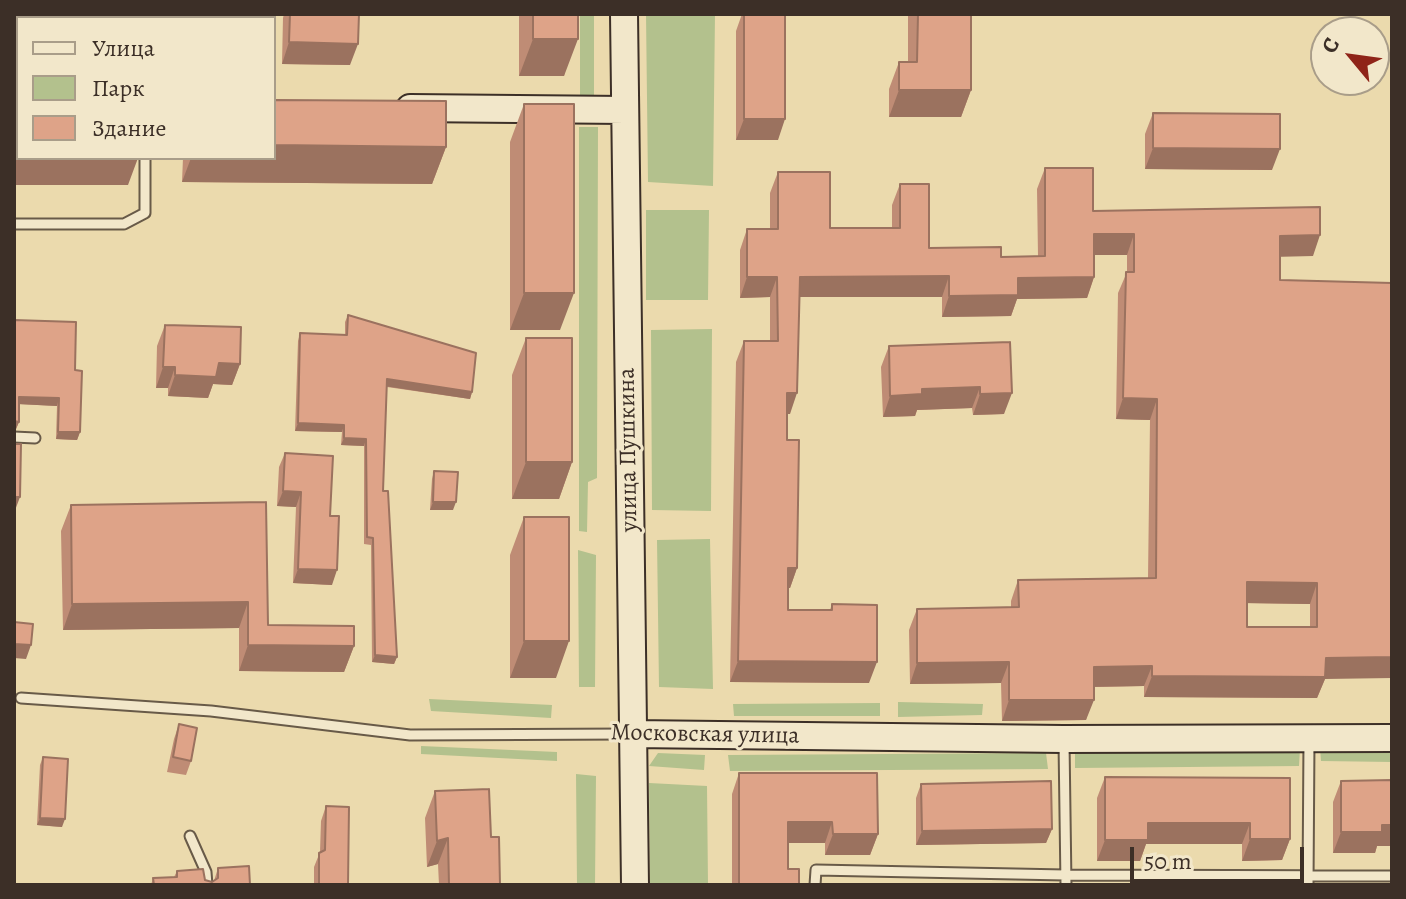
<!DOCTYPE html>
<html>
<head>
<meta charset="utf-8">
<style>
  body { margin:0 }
  #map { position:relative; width:1406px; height:899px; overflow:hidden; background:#ebdaad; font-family:Alegreya,serif }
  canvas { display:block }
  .frame { position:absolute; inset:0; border:16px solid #3c2f27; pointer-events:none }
  .legend { position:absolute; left:16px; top:16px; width:260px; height:144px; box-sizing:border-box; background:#f2e7ca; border:2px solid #a99d89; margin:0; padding:10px 14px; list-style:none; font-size:24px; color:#3c2f27 }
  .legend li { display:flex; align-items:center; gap:16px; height:40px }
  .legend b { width:40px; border:2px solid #a99d89 }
  .north { position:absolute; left:1310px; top:16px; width:80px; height:80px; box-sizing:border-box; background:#f2e7ca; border:2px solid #a99d89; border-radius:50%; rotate:299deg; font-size:22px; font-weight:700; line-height:32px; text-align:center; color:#3c2f27 }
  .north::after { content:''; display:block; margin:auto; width:28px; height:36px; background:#8f2418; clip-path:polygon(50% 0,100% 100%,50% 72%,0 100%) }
  .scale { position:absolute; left:1130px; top:847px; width:174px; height:36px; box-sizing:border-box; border:4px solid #3c2f27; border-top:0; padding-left:10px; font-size:24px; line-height:28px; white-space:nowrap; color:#3c2f27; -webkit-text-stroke:6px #f2e7ca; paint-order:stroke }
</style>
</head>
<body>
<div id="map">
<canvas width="1406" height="899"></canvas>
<div class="frame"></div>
<ul class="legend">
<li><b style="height:10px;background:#f2e7ca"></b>Улица</li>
<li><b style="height:22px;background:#b3c18d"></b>Парк</li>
<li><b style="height:22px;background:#dea388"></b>Здание</li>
</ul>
<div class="north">С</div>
<div class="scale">50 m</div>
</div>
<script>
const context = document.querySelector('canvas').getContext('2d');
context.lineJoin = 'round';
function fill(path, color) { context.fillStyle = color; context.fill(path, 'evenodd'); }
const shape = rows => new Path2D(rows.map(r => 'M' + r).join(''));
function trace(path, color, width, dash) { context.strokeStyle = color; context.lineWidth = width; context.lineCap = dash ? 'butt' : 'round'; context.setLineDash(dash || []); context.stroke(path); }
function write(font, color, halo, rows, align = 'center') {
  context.font = font + ' Alegreya,serif'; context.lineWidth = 6; context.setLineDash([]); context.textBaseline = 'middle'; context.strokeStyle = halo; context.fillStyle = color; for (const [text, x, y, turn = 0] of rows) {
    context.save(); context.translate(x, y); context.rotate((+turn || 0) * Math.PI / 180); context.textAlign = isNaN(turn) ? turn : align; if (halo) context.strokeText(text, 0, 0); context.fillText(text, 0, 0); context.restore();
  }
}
fill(shape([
  [580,14,594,14,594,96,580,96],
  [646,14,715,14,713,186,648,182],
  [579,127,598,127,597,478,588,482,587,532,579,531],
  [646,210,709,210,708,300,646,300],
  [712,329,711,511,652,510,651,330],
  [710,539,713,689,659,687,657,540],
  [578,550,596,555,595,687,579,687],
  [429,699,552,705,551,718,431,711],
  [898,702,983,704,982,715,898,717],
  [880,703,880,716,734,716,733,704],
  [421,746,557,752,557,761,421,754],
  [1320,748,1392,748,1392,762,1321,761],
  [1300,749,1299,766,1075,768,1075,751],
  [658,753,705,755,704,770,649,766],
  [1046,753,1048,769,730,771,728,755],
  [576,774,596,776,595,885,577,885],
  [649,783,707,786,708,885,650,885]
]), '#b3c18d');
const lane = shape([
  [14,224,124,224,145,213,145,158],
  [14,437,35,438],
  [21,698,211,711,410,735,630,734],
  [1064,742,1066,885],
  [190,836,206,872,207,885],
  [815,885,816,870,1065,875,1392,876],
  [1308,885,1309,740]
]);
const secondary = shape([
  [624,14,635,885],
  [410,108,625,110],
  [633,734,1063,739,1392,738]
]);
trace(lane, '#685a48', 13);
trace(secondary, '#3c2f27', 30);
trace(lane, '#f2e7ca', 9);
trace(secondary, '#f2e7ca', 26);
fill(shape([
  [79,14,95,14,94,17],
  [173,14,212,14,212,18,173,18],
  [284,14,290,14,350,65,282,64,283,18],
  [519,14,578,14,564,76,519,76],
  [742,14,785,14,778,140,736,140,736,31],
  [908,14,971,14,971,90,961,117,889,117,889,89,899,62,908,62],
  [524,104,560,330,510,330,510,142],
  [1153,113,1272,170,1145,169,1145,134],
  [446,147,432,184,182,182,183,158,274,158],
  [1045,168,1093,211,1313,256,1280,256,1280,280,1392,283,1325,679,1317,698,1144,697,1144,686,1094,687,1086,720,1002,721,1001,683,910,684,909,630,917,609,1011,608,1011,601,1018,580,1148,578,1150,420,1116,419,1118,293,1127,272,1127,255,1094,255,1094,277,1087,298,1017,299,1011,316,942,317,942,297,799,297,790,414,787,414,787,440,797,568,790,588,788,588,788,610,830,610,832,604,869,683,730,682,736,362,744,341,770,341,770,297,740,298,740,250,747,229,770,229,770,193,778,172,830,228,892,228,892,205,900,184,929,248,1001,257,1038,256,1037,189],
  [1247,603,1310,604,1310,627,1247,627],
  [348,315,472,392,470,399,387,387,383,491,397,657,394,664,372,662,371,545,364,544,364,446,341,445,342,432,295,431,298,341,300,333,345,335,345,322],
  [14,320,75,370,80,432,77,440,56,439,57,406,19,404,19,422,16,429,14,429],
  [165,325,240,364,232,385,213,384,208,398,168,396,168,388,156,388,157,346],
  [526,338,572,462,559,499,512,499,512,375],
  [1010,342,1004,414,973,415,972,408,917,410,915,416,883,417,881,367,889,346],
  [285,453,330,516,332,585,293,583,296,507,277,506,279,467],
  [434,471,453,510,430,510,432,479],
  [266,502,268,625,354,646,344,672,239,671,239,628,63,630,61,531,71,505],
  [524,517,556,678,510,678,510,555],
  [179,724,191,761,186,775,167,772,174,739],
  [43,757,62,827,37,825,40,765],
  [739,773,878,834,870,855,825,855,825,843,788,843,788,869,799,885,732,885,732,794],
  [1105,777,1290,778,1290,839,1282,860,1242,861,1242,844,1146,844,1140,861,1097,861,1097,798],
  [1392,780,1392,846,1377,846,1375,853,1333,853,1333,802,1341,781],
  [921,784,1052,829,1046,843,916,845,916,798],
  [435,791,491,837,500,885,439,885,438,864,427,867,425,818],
  [326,806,348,885,314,885,314,867,320,852,321,821],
  [218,868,250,885,151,885,153,878,174,877,177,871,212,882,214,881]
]), '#bf8c75');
fill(shape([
  [533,39,578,39,564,76,519,76],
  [289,42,358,44,350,65,282,64],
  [14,71,18,71,18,79,14,79],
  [899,90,971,90,961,117,889,117],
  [744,119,785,119,778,140,736,140],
  [274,145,446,147,432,184,182,182,191,158,274,158],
  [14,147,18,147,18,158,138,158,128,185,14,185],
  [1153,148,1280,149,1272,170,1145,169],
  [1094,234,1134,234,1127,255,1086,255],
  [1320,235,1313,256,1272,257,1280,236],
  [949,276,942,297,792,297,800,277],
  [747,277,777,277,770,297,740,298],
  [1094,277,1087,298,1017,299,1011,316,942,317,949,296,1018,278],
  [524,293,574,293,560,330,510,330],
  [219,363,240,364,232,385,213,384,208,398,168,396,175,375],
  [163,367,175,367,168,388,156,388],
  [387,379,472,392,470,399,384,386],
  [980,387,972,408,917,410,915,416,883,417,890,396,922,389],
  [787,393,797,393,790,414,780,414],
  [1012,393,1004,414,973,415,980,394],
  [19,397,59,398,57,406,17,404],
  [1123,398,1157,399,1150,420,1116,419],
  [14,421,19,422,16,429,14,429],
  [298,423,344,425,342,432,295,431],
  [58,432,80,432,77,440,56,439],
  [344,438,366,439,364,446,341,445],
  [526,462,572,462,559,499,512,499],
  [283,491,301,492,296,507,277,506],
  [14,497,20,497,14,513],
  [433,502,456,502,453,510,430,510],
  [788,568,797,568,790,588,780,588],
  [298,569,337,570,332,585,293,583],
  [1247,582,1317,583,1310,604,1240,603],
  [248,602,239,628,63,630,72,604],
  [524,641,569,641,556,678,510,678],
  [14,644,31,645,26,659,14,658],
  [248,645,354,646,344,672,239,671],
  [375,655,397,657,394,664,372,662],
  [1392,657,1392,678,1325,679,1317,698,1144,697,1152,676,1326,658],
  [738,661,877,662,869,683,730,682],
  [1009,662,1001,683,910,684,917,663],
  [1152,666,1144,686,1086,687,1094,667],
  [1009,700,1094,700,1086,720,1002,721],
  [40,818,65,819,62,827,37,825],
  [788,822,832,822,825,843,780,843],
  [1148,823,1250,823,1242,844,1146,844,1140,861,1097,861,1105,840],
  [1382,825,1392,825,1392,846,1377,846,1375,853,1333,853,1341,832],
  [1052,829,1046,843,916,845,922,831],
  [833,834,878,834,870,855,825,855],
  [448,838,438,864,427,867,437,841],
  [1250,839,1290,839,1282,860,1242,861]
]), '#9b725f');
const building = shape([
  [179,14,212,14,212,18,188,18,179,16,179,14],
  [290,14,359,14,358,44,289,42,290,14],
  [533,14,578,14,578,39,533,39,533,14],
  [744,14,785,14,785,119,744,119,744,14],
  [918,14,971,14,971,90,899,90,899,62,917,62,918,14],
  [14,31,18,31,18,71,14,71,14,31],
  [274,100,446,101,446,147,274,145,274,100],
  [14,104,18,104,18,147,14,147,14,104],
  [524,104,574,104,574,293,524,293,524,104],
  [1153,113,1280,114,1280,149,1153,148,1153,113],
  [1045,168,1093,168,1093,211,1320,207,1320,235,1280,236,1280,280,1392,283,1392,657,1326,658,1325,677,1152,676,1152,666,1094,667,1094,700,1009,700,1009,662,917,663,917,609,1019,607,1018,580,1156,578,1157,399,1123,398,1126,272,1134,272,1134,234,1094,234,1094,277,1018,278,1018,295,949,296,949,276,800,277,797,393,787,393,787,440,799,440,797,568,788,568,788,610,832,610,832,604,877,605,877,662,738,661,744,341,778,341,777,277,747,277,747,229,778,229,778,172,830,172,830,228,900,228,900,184,929,184,929,248,1001,247,1001,257,1045,256,1045,168],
  [1247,582,1317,583,1317,627,1247,627,1247,582],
  [348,315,476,353,472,392,387,379,383,491,388,491,397,657,375,655,373,538,367,537,366,439,344,438,344,425,298,423,300,333,347,335,348,315],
  [14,320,76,322,75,370,82,371,80,432,58,432,59,398,19,397,19,422,14,421,14,320],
  [165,325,241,327,240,364,219,363,216,377,175,375,175,367,163,367,165,325],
  [526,338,572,338,572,462,526,462,526,338],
  [1010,342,1012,393,980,394,980,387,922,389,922,394,890,396,889,346,1010,342],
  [14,444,21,444,20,497,14,497,14,444],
  [285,453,333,456,330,516,339,516,337,570,298,569,301,492,283,491,285,453],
  [434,471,458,472,456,502,433,502,434,471],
  [266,502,268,625,354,626,354,646,248,645,248,602,72,604,71,505,266,502],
  [524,517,569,517,569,641,524,641,524,517],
  [14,622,33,624,31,645,14,644,14,622],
  [179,724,197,728,191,761,173,757,179,724],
  [43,757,68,759,65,819,40,818,43,757],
  [739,773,877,773,878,834,833,834,832,822,788,822,788,869,799,869,799,885,739,885,739,773],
  [1105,777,1290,778,1290,839,1250,839,1250,823,1148,823,1148,840,1105,840,1105,777],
  [1392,780,1392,825,1382,825,1382,832,1341,832,1341,781,1392,780],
  [1051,781,1052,829,922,831,921,784,1051,781],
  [489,789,491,837,499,837,500,885,449,885,448,838,437,841,435,791,489,789],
  [326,806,349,807,348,885,319,885,319,853,325,850,326,806],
  [249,866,250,885,154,885,153,878,177,877,177,871,203,869,205,880,212,882,218,878,218,868,249,866]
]);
fill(building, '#dea388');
trace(building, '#9b725f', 2);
write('24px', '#3c2f27', '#f2e7ca', [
  ["улица Пушкина",629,450,-91],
  ["Московская улица",705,735,1]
]);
</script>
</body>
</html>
